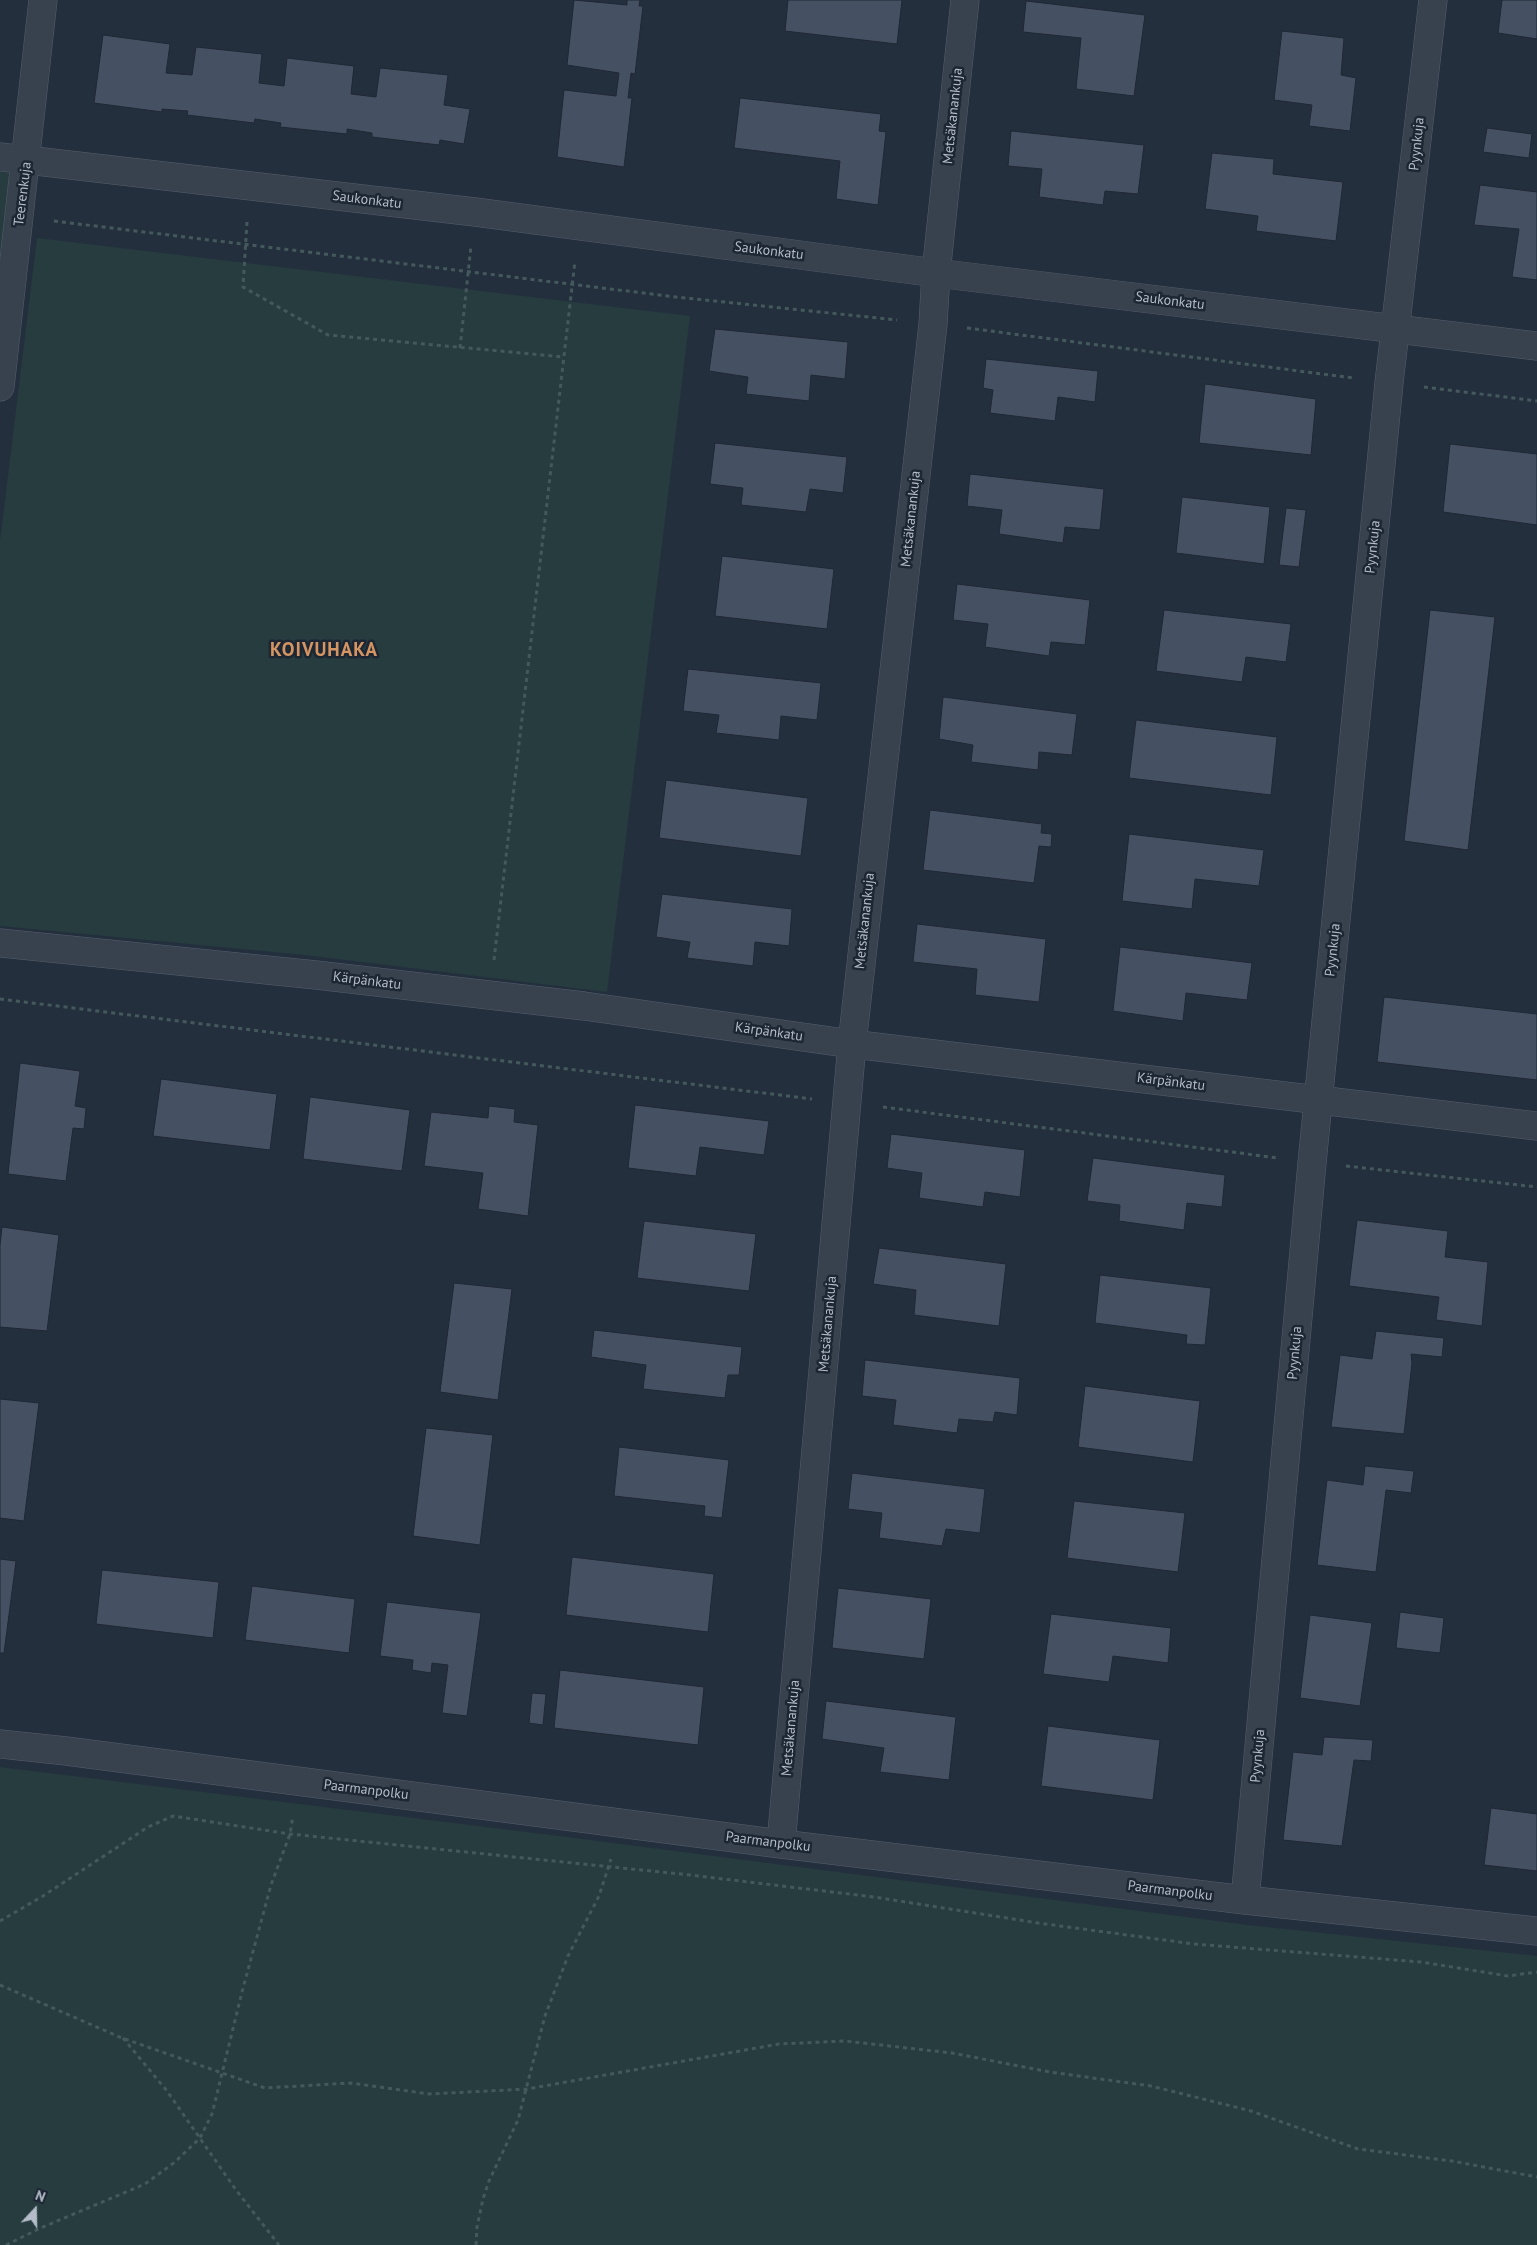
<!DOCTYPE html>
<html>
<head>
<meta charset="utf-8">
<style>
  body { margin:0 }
  #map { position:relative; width:1537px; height:2245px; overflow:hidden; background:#242f3e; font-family:"PT Sans",sans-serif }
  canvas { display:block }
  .north { position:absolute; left:10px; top:2185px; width:50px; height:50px; -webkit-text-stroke:4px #1d2633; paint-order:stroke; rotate:21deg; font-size:14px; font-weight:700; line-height:20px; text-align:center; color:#b4bcc9 }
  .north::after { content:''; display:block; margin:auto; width:18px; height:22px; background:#b4bcc9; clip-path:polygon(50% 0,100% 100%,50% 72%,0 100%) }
</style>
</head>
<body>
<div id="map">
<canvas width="1537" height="2245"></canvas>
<div class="north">N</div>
</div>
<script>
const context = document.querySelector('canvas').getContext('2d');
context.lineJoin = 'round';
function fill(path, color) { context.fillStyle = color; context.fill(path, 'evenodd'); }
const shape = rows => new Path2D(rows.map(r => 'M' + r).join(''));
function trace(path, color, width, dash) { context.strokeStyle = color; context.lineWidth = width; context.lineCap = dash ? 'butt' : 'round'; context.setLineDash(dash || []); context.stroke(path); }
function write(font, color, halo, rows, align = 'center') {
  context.font = font + ' "PT Sans",sans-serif'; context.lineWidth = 5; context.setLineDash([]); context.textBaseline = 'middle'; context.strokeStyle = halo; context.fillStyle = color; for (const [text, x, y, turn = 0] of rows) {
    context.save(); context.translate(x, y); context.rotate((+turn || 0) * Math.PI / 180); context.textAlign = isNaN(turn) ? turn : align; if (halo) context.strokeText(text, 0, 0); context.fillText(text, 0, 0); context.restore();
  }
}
fill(shape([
  [0,172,12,173,0,267],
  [37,238,690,316,607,992,305,955,0,926,0,541],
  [0,1767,559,1836,1248,1925,1537,1956,1537,2245,0,2245]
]), '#263c3f');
const building = shape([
  [574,0,627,5,627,0,640,0,639,6,643,6,635,74,631,73,628,98,632,98,624,167,557,157,564,90,616,96,619,73,567,65,574,0],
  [788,0,902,0,897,44,785,31,788,0],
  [1502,0,1537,0,1537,39,1498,33,1502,0],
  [1026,1,1145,15,1134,96,1076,89,1081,38,1023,32,1026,1],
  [1282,31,1344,38,1341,75,1356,78,1350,131,1309,126,1312,105,1274,100,1282,31],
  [103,35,170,44,166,73,192,75,196,47,262,54,259,83,284,86,287,58,354,66,351,94,376,97,380,68,448,75,444,105,470,109,464,144,440,140,439,145,372,137,372,133,347,129,347,134,280,127,281,123,255,119,254,123,187,115,188,111,162,109,162,112,94,103,103,35],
  [740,98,881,114,879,131,886,132,878,205,836,199,840,161,734,148,740,98],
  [1487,128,1532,134,1529,158,1483,152,1487,128],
  [1011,131,1144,145,1138,194,1105,191,1103,205,1039,197,1042,169,1008,166,1011,131],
  [1212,153,1274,159,1273,174,1343,182,1336,241,1256,231,1258,216,1205,209,1212,153],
  [1480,185,1537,192,1537,280,1512,277,1519,229,1474,225,1480,185],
  [715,329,848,342,845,379,811,375,809,401,746,394,748,377,709,371,715,329],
  [986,359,1098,371,1095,402,1058,397,1055,421,990,413,993,390,983,388,986,359],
  [1205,384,1316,399,1311,455,1199,443,1205,384],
  [715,443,847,457,843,493,810,489,806,512,741,505,743,488,710,484,715,443],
  [1450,444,1537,454,1537,525,1443,512,1450,444],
  [970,474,1104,489,1100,530,1065,527,1063,543,999,534,1002,510,967,506,970,474],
  [1182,497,1270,507,1264,564,1176,553,1182,497],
  [1286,508,1306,510,1299,567,1279,565,1286,508],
  [722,556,834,569,827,629,715,616,722,556],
  [957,584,1090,600,1085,645,1051,642,1049,656,985,647,988,624,953,620,957,584],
  [1164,610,1291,624,1286,662,1246,657,1242,682,1156,671,1164,610],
  [1430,610,1495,617,1468,850,1404,841,1430,610],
  [688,669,821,683,817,720,781,716,779,740,716,733,719,715,683,711,688,669],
  [943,697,1077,714,1072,755,1039,752,1038,770,971,762,973,745,939,739,943,697],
  [1136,720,1277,737,1271,795,1129,778,1136,720],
  [666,780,808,798,801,856,659,838,666,780],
  [930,810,1042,824,1041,833,1052,834,1051,847,1039,846,1034,883,923,870,930,810],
  [1129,834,1264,850,1259,886,1195,879,1192,909,1122,901,1129,834],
  [662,894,792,909,789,946,755,942,753,966,687,958,690,942,656,937,662,894],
  [917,924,1046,939,1039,1002,975,995,977,969,913,962,917,924],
  [1120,947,1252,963,1247,1000,1186,993,1183,1021,1113,1011,1120,947],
  [1384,997,1537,1014,1537,1080,1377,1062,1384,997],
  [20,1063,80,1071,75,1106,86,1108,84,1129,73,1128,66,1181,8,1174,20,1063],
  [161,1079,277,1094,270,1150,153,1136,161,1079],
  [310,1097,410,1110,402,1171,303,1159,310,1097],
  [635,1105,769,1121,764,1155,700,1147,696,1176,628,1168,635,1105],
  [489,1106,515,1109,514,1122,538,1125,528,1216,478,1209,483,1173,424,1166,431,1112,488,1118,489,1106],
  [891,1134,1025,1150,1020,1197,985,1192,983,1207,919,1198,922,1173,887,1168,891,1134],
  [1093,1158,1225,1175,1222,1207,1187,1203,1184,1230,1119,1221,1120,1205,1087,1201,1093,1158],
  [1357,1220,1448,1231,1445,1257,1488,1262,1482,1326,1436,1320,1439,1297,1349,1286,1357,1220],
  [644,1221,756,1234,749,1291,637,1278,644,1221],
  [2,1227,59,1235,47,1331,0,1327,0,1245,2,1227],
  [879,1248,1006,1264,999,1326,914,1315,916,1290,873,1284,879,1248],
  [1100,1275,1211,1288,1205,1345,1186,1344,1187,1335,1095,1323,1100,1275],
  [454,1283,512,1289,498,1400,440,1392,454,1283],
  [594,1330,742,1347,739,1375,728,1375,725,1398,643,1389,646,1365,591,1357,594,1330],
  [1376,1331,1444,1338,1442,1357,1411,1354,1412,1363,1404,1434,1331,1427,1340,1355,1372,1359,1376,1331],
  [865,1360,1020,1378,1017,1415,995,1412,993,1422,959,1419,957,1433,893,1425,896,1400,862,1396,865,1360],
  [1085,1386,1200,1401,1193,1462,1078,1447,1085,1386],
  [0,1399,39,1403,24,1521,0,1518,0,1399],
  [426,1428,493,1435,480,1545,413,1536,426,1428],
  [619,1447,729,1460,722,1518,704,1516,705,1506,614,1496,619,1447],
  [1365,1466,1414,1471,1411,1493,1386,1490,1376,1572,1317,1565,1327,1480,1363,1485,1365,1466],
  [852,1473,985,1489,980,1533,946,1529,942,1546,879,1538,882,1513,848,1509,852,1473],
  [1074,1501,1185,1513,1178,1572,1067,1558,1074,1501],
  [572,1557,714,1574,708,1632,566,1615,572,1557],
  [0,1559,16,1561,4,1653,0,1653,0,1559],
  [102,1570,219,1582,213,1638,96,1624,102,1570],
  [252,1586,355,1599,349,1653,245,1640,252,1586],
  [838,1588,931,1599,924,1659,832,1648,838,1588],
  [387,1602,481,1613,467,1716,442,1713,448,1665,432,1663,431,1673,412,1670,413,1660,380,1656,387,1602],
  [1400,1612,1444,1618,1440,1653,1396,1648,1400,1612],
  [1051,1614,1171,1628,1168,1663,1113,1656,1109,1682,1043,1674,1051,1614],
  [1310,1615,1372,1623,1360,1706,1300,1698,1310,1615],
  [560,1670,704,1687,698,1745,554,1728,560,1670],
  [532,1693,546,1694,543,1725,529,1723,532,1693],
  [826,1701,956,1717,949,1780,880,1772,884,1748,822,1739,826,1701],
  [1048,1726,1160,1740,1153,1800,1041,1786,1048,1726],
  [1324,1737,1373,1740,1371,1761,1354,1760,1342,1846,1283,1840,1293,1752,1322,1755,1324,1737],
  [1491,1808,1537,1814,1537,1871,1484,1865,1491,1808]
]);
fill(building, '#455162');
trace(building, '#1f2835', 1);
const street = shape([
  [0,157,475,212,936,273,1537,346],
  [0,387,43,0],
  [0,943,316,975,584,1006,852,1044,1537,1126],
  [0,1744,66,1751,781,1844,1245,1900,1537,1931],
  [781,1844,852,1044,933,324,936,273,965,0],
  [1245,1900,1312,1163,1389,383,1433,0]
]);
trace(street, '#565f6c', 29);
trace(shape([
  [54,221,676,297,897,320],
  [247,222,243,287,328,335,564,357],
  [967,328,1353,378],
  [460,348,471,246],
  [1424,387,1537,401],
  [494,960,575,261],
  [0,999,812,1099],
  [883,1107,1278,1158],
  [1346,1166,1537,1187],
  [0,1921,43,1896,148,1827,173,1816,290,1834,690,1875,874,1897,1038,1923,1194,1944,1421,1962,1508,1976,1537,1972],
  [0,1985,122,2038,265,2088,351,2083,429,2094,527,2089,779,2044,845,2041,952,2053,1050,2072,1151,2086,1251,2111,1358,2149,1452,2161,1537,2177],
  [123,2038,167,2091,236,2190,279,2245],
  [6,2245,43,2227,145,2184,175,2162,200,2138,212,2114,242,1992,271,1885,290,1834,293,1816],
  [476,2245,477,2227,483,2199,489,2181,518,2120,545,2016,568,1956,599,1896,611,1859]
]), '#44595c', 3, [4, 4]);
trace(street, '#38414e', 28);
write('14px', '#b4bcc9', '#1d2633', [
  ["Metsäkanankuja",953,116,-84],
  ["Pyynkuja",1417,144,-84],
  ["Teerenkuja",23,194,-83],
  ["Saukonkatu",367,200,7],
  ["Saukonkatu",769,251,7],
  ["Saukonkatu",1170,301,7],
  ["Metsäkanankuja",911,519,-84],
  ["Pyynkuja",1373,547,-84],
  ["Metsäkanankuja",865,921,-84],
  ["Pyynkuja",1333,950,-84],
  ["Kärpänkatu",367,981,7],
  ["Kärpänkatu",769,1032,8],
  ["Kärpänkatu",1171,1082,7],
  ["Metsäkanankuja",828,1324,-85],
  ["Pyynkuja",1295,1353,-85],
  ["Metsäkanankuja",791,1728,-85],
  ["Pyynkuja",1258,1756,-85],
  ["Paarmanpolku",366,1790,7],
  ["Paarmanpolku",768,1842,7],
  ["Paarmanpolku",1170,1891,7]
]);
context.letterSpacing = '1px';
write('bold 19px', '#d59563', '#1d2633', [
  ["KOIVUHAKA",324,651]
]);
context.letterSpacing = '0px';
</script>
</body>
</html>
